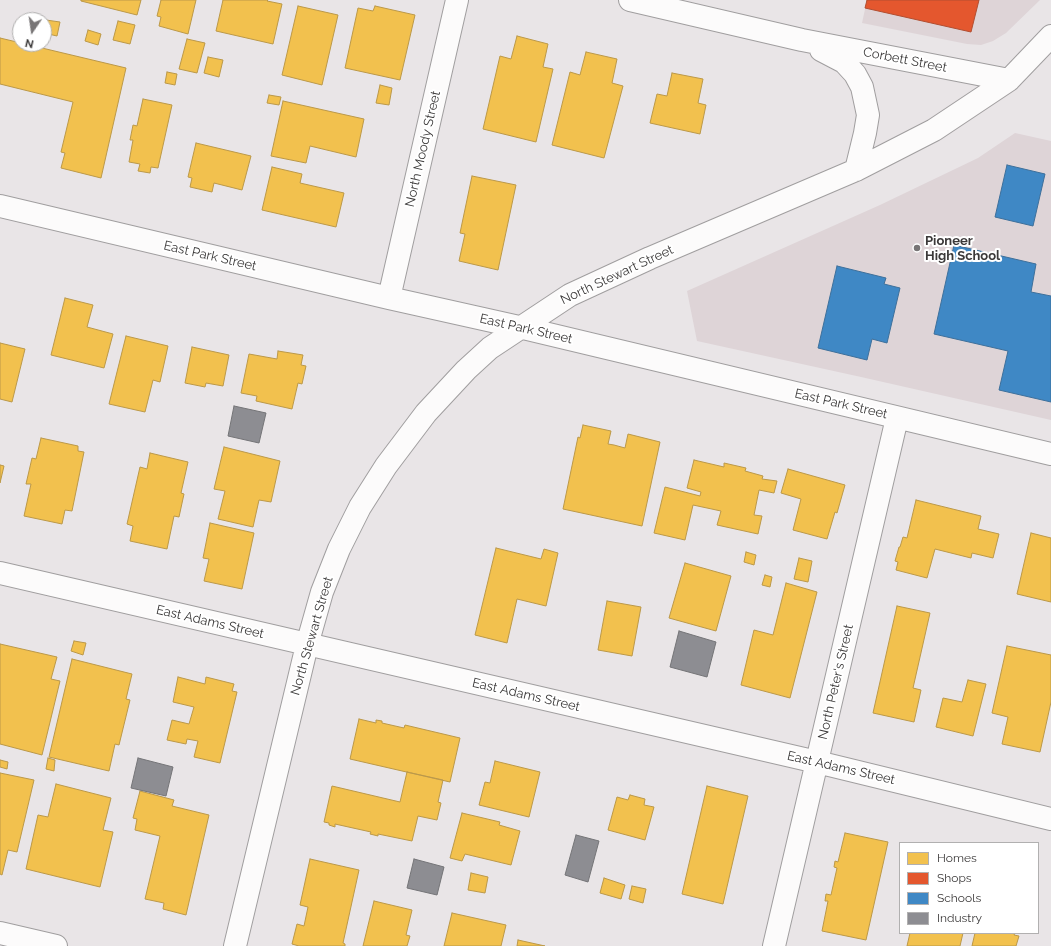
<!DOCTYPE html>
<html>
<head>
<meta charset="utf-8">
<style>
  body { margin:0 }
  #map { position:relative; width:1051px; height:946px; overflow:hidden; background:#e9e5e7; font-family:Raleway,sans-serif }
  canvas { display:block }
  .legend { position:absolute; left:899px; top:842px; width:140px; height:92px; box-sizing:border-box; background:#fff; border:1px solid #b1b0b0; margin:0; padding:5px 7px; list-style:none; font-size:12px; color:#3b3939 }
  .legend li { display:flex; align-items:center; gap:8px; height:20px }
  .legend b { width:20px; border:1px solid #b1b0b0 }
  .north { position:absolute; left:12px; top:12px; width:40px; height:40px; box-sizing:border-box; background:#fff; border:1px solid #b1b0b0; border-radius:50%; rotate:193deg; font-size:11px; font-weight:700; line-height:16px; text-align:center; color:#3b3939 }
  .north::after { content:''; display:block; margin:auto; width:14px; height:18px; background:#787576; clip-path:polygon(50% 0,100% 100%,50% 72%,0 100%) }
</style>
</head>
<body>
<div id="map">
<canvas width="1051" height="946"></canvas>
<ul class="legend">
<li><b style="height:11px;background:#f2c14e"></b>Homes</li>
<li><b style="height:11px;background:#e4572e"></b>Shops</li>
<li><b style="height:11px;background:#3f88c5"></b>Schools</li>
<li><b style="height:11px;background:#8d8d92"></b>Industry</li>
</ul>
<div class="north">N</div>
</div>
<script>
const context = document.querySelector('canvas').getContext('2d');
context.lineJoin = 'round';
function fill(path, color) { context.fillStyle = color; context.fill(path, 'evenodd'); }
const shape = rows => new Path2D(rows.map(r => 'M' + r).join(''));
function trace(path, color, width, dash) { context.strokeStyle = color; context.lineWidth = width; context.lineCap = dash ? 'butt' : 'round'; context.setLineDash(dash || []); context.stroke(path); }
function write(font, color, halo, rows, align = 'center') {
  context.font = font + ' Raleway,sans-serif'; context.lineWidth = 4; context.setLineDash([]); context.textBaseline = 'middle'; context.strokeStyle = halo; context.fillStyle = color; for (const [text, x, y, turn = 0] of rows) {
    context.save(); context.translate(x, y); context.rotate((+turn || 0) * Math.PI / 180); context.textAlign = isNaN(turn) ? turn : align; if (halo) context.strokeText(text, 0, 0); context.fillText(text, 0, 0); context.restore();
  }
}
fill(shape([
  [867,0,1040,0,1006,33,993,41,981,45,967,44,862,23],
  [1015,133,1051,141,1051,420,861,377,697,341,687,291,880,205,978,158]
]), '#ded4d7');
const homes = shape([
  [81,0,141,0,137,15,81,1,81,0],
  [161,0,196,0,188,34,159,26,161,17,157,16,161,0],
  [223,0,268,0,267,1,282,4,273,44,216,31,223,0],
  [298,6,338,15,322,85,282,75,298,6],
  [375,6,415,15,400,80,345,68,358,8,373,11,375,6],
  [46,20,60,22,57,36,44,33,46,20],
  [118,21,135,25,130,44,113,40,118,21],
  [88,30,101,34,98,45,85,41,88,30],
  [517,36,548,44,543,67,553,69,536,142,483,129,500,56,511,59,517,36],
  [0,38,126,68,101,178,61,168,65,153,61,152,73,102,0,84,0,38],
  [187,39,205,43,197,73,179,69,187,39],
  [586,52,617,59,612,83,623,86,604,158,552,145,570,72,580,75,586,52],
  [208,57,223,60,219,77,204,73,208,57],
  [167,72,177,74,175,85,165,83,167,72],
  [672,73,703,79,698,103,706,105,700,134,650,123,657,94,667,96,672,73],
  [380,85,392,88,389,105,376,103,380,85],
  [269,95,281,97,279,105,267,103,269,95],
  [143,99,172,105,158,168,151,167,150,173,138,171,140,164,129,162,133,140,130,140,133,125,137,126,143,99],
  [283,101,364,119,356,157,310,146,306,163,271,156,283,101],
  [196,143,251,156,242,190,214,183,212,192,190,187,192,178,188,177,196,143],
  [272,167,302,174,300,183,344,193,336,227,262,210,272,167],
  [472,176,516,185,498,270,459,261,465,234,460,233,472,176],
  [65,298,93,305,87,327,113,334,104,368,51,355,65,298],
  [126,336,168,346,160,382,153,380,145,412,109,404,126,336],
  [0,343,25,349,12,402,0,399,0,343],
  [192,347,229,355,223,386,206,383,205,387,185,383,192,347],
  [278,351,303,355,301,365,306,366,302,384,298,383,292,409,256,401,257,396,241,393,249,354,277,359,278,351],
  [583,425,611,431,608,444,614,445,625,448,628,434,660,442,642,526,563,509,578,437,580,438,583,425],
  [41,438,78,446,78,451,84,452,72,511,65,510,62,524,24,516,31,484,26,484,32,458,36,459,41,438],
  [224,447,280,461,271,502,259,500,253,527,218,519,225,491,214,489,224,447],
  [150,453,188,462,181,493,184,494,179,517,174,516,167,549,130,541,133,526,127,524,140,467,147,469,150,453],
  [694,460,724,467,724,463,746,468,745,471,763,476,762,479,777,481,774,493,759,490,754,515,762,516,758,534,717,525,721,511,693,505,685,540,654,533,665,487,700,496,701,492,687,488,694,460],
  [0,465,4,466,0,483,0,465],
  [788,469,845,485,837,513,835,512,827,539,793,530,801,499,781,493,788,469],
  [916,500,981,516,978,529,999,534,993,558,972,553,971,558,935,549,927,578,896,570,898,562,895,561,899,547,900,547,903,537,907,538,916,500],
  [210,523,254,533,242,589,204,581,209,559,203,558,210,523],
  [1031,533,1051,538,1051,602,1017,594,1031,533],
  [496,548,541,559,544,549,558,553,546,606,517,599,507,643,475,635,496,548],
  [746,552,756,555,754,565,744,562,746,552],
  [799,558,812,561,808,582,794,579,799,558],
  [685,563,731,576,716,631,669,618,685,563],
  [765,575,772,577,770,587,762,585,765,575],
  [786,583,817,592,790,698,741,685,754,630,773,635,786,583],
  [607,601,641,607,632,656,598,650,607,601],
  [897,606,930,613,913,688,921,690,914,722,873,713,897,606],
  [74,641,86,643,83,655,71,651,74,641],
  [0,644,57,657,51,679,60,681,42,755,0,744,0,644],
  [1007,646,1051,655,1051,702,1040,752,1002,744,1008,717,992,713,1007,646],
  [72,659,132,674,126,699,130,700,119,745,115,744,109,771,49,757,72,659],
  [178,677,205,684,206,677,234,684,232,691,237,692,220,763,194,757,198,741,187,739,186,744,167,740,172,720,189,724,194,707,173,702,178,677],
  [968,680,986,684,973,736,936,727,943,698,962,702,968,680],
  [359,719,376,723,376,720,382,721,382,723,404,728,405,725,460,738,450,782,350,759,359,719],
  [48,758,55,760,54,771,46,769,48,758],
  [0,760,8,762,7,769,0,767,0,760],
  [495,761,540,772,529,817,479,805,485,782,490,783,495,761],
  [407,772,443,780,438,802,441,803,437,820,418,816,412,841,378,834,378,836,370,834,371,832,335,824,335,827,329,825,329,823,324,822,332,786,400,802,407,772],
  [0,773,34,780,17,852,8,850,2,875,0,874,0,773],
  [56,784,111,798,103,830,113,832,100,887,26,869,38,815,48,817,56,784],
  [707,786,748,796,723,904,682,894,707,786],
  [140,791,174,800,172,806,209,815,186,915,163,909,164,903,145,899,160,836,135,830,137,819,133,818,140,791],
  [630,795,645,799,644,805,654,807,645,840,608,830,617,797,628,800,630,795],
  [462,813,500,822,499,825,520,831,511,865,465,854,462,861,450,858,462,813],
  [845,833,888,842,866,940,822,931,828,901,825,901,826,894,831,895,837,868,834,867,835,861,838,862,845,833],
  [310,859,359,870,343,943,345,944,345,946,299,946,292,944,297,924,304,926,308,907,300,905,310,859],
  [471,873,488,877,485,893,468,890,471,873],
  [604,878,625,885,621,899,600,893,604,878],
  [632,886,646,889,643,903,629,899,632,886],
  [374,901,412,910,406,935,410,936,407,946,363,946,374,901],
  [452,913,506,925,501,946,444,946,452,913],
  [910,933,963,933,960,946,907,946,910,933],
  [975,933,1015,933,1014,935,1019,936,1016,946,972,946,975,933],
  [518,940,545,946,517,946,518,940]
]);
fill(homes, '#f2c14e');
trace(homes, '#bb9848', 1);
const shops = shape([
  [867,0,979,0,971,32,865,8,867,0]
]);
fill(shops, '#e4572e');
trace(shops, '#b14e31', 1);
const schools = shape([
  [1007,165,1045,174,1033,226,995,217,1007,165],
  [954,245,1036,264,1031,292,1051,296,1051,402,999,390,1008,351,934,334,954,245],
  [837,266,886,278,884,284,900,288,887,343,872,339,867,360,818,348,837,266]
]);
fill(schools, '#3f88c5');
trace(schools, '#3e709b', 1);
const industry = shape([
  [234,406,266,413,259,443,228,436,234,406],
  [679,631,716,642,707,677,670,667,679,631],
  [138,758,173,767,166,796,131,788,138,758],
  [576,835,599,841,588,882,565,875,576,835],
  [414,859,444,867,437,895,407,888,414,859]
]);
fill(industry, '#8d8d92');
trace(industry, '#747477', 1);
const minor = shape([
  [630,0,802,40,1009,80],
  [821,50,844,62,855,74,862,87,868,115,865,133,856,170],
  [0,206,389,298,519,327,1051,454],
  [389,298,457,0],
  [0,573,817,762,1051,819],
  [0,933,56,946],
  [235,946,307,645,322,592,339,549,360,507,386,466,426,413,466,370,490,348,570,295,650,258,856,170,934,130,1009,80,1051,36],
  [774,946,897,418]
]);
trace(minor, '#a09e9f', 24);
trace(minor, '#fcfbfb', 22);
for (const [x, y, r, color] of [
  [917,248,4,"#787576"]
]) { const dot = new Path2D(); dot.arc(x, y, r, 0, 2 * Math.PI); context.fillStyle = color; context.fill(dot); trace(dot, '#fff', 1.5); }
write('13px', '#3b3939', '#fff', [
  ["Corbett Street",905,60,11],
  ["North Moody Street",423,149,-77],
  ["East Park Street",210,256,13],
  ["North Stewart Street",617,275,-25],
  ["East Park Street",526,329,13],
  ["East Park Street",841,404,13],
  ["East Adams Street",210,622,13],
  ["North Stewart Street",312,636,-74],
  ["North Peter's Street",836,682,-77],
  ["East Adams Street",526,695,13],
  ["East Adams Street",841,768,13]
]);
write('bold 13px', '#3b3939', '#fff', [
  ["Pioneer",925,241],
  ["High School",925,256]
], 'left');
</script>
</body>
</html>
